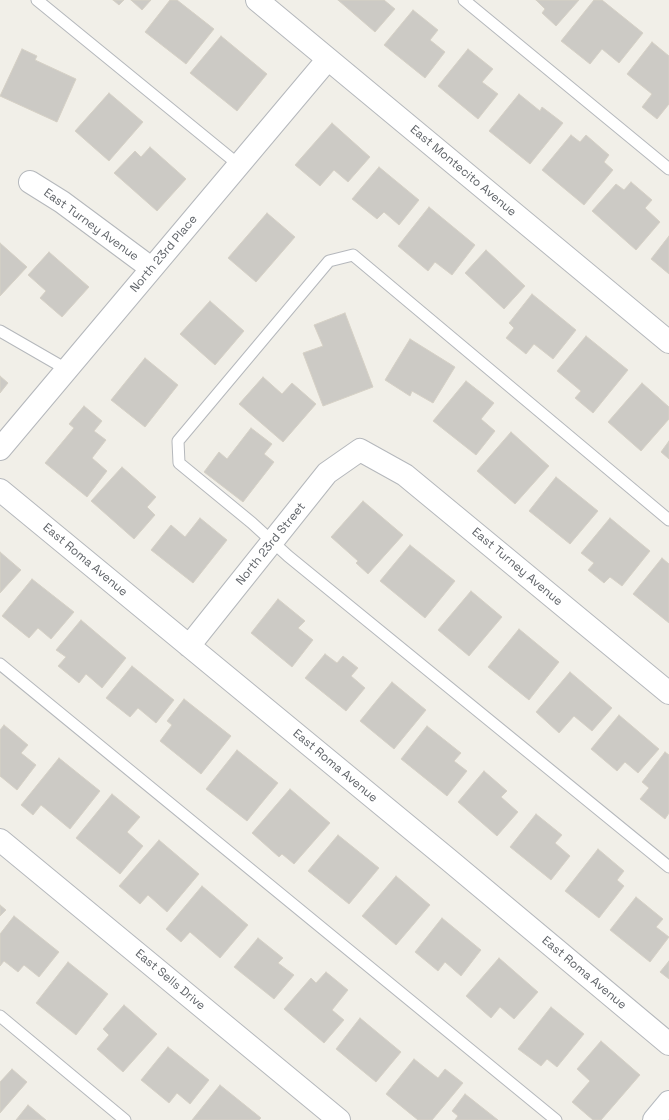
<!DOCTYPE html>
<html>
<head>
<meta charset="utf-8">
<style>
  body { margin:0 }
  canvas { display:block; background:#f1efe8 }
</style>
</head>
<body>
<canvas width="669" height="1120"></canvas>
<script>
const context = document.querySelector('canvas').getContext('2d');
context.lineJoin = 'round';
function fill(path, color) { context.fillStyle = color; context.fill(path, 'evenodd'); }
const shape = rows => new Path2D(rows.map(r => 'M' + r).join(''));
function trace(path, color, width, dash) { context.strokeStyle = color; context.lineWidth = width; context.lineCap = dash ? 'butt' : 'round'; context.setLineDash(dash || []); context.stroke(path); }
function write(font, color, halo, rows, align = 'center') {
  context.font = font + ' "Space Grotesk",sans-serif'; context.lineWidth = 3; context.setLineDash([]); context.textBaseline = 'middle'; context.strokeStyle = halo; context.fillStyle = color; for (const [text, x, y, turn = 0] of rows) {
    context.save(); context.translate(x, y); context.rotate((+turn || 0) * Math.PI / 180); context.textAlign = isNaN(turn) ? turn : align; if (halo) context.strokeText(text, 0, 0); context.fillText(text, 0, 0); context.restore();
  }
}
const building = shape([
  [113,0,124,0,119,5,113,0],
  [131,0,151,0,142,10,131,0],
  [170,0,177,0,214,29,186,64,145,32,170,0],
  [338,0,384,0,395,9,375,32,338,0],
  [536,0,579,0,556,26,542,13,545,9,536,0],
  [594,0,602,0,643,33,619,63,602,49,590,64,561,41,594,0],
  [413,10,438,30,430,40,445,52,425,78,384,45,413,10],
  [221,36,267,74,237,111,190,73,221,36],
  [652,42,669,56,669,104,657,119,642,107,652,94,627,74,652,42],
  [22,49,37,56,35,60,76,79,57,122,0,96,22,49],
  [468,49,493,69,482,82,498,94,478,119,438,86,468,49],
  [109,93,143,122,109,161,75,131,109,93],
  [519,94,540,111,542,107,563,123,530,164,489,131,519,94],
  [332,123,370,157,348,182,334,170,320,186,295,165,332,123],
  [571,135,580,142,586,135,609,155,604,162,613,170,584,205,542,170,571,135],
  [150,147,186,179,157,211,114,173,135,151,141,157,150,147],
  [379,167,419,200,399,225,384,212,377,219,352,199,379,167],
  [631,182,652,200,645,208,660,222,636,250,592,211,616,184,624,190,631,182],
  [429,207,475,245,452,275,435,262,428,271,398,246,429,207],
  [267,213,295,237,256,282,228,258,267,213],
  [669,236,669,274,651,259,669,236],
  [0,243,27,267,0,296,0,243],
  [486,250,525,286,504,309,465,273,486,250],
  [49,252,89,287,62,317,40,298,46,291,28,275,49,252],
  [532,294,576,330,553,359,534,344,526,354,506,338,514,328,509,323,532,294],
  [210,301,244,331,215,365,180,334,210,301],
  [345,313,373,387,323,406,303,353,323,346,314,325,345,313],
  [586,336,628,370,593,413,575,398,581,391,557,371,586,336],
  [410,339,455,367,433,403,412,391,410,396,385,380,410,339],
  [145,358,178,385,145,427,111,400,145,358],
  [0,376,8,383,0,393,0,376],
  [263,377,282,394,292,383,316,404,283,442,239,404,263,377],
  [466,381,494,403,481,419,495,431,476,455,433,421,466,381],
  [642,383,669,407,669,419,641,451,608,422,642,383],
  [84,406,102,421,94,431,106,440,92,458,107,471,87,497,45,463,74,428,69,424,84,406],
  [251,428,272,444,264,454,274,462,243,502,204,472,219,452,227,459,251,428],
  [511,432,549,466,515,504,477,471,511,432],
  [669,441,669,459,661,452,669,441],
  [122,467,156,497,147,507,155,515,134,539,91,501,122,467],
  [556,477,598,511,570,544,529,511,556,477],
  [363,501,403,535,368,574,356,563,358,561,331,537,363,501],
  [200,518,227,540,193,583,151,550,171,525,185,537,200,518],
  [610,518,650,551,622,586,610,577,604,583,588,570,594,563,581,553,610,518],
  [410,545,455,581,425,618,380,581,410,545],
  [0,552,21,570,0,593,0,552],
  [662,558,669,564,669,623,633,594,662,558],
  [32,579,74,612,51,639,38,628,29,638,2,616,32,579],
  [471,591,502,617,469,656,438,630,471,591],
  [278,599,305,621,298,628,313,640,292,667,251,633,278,599],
  [81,620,126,658,102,688,86,674,79,683,58,666,66,657,56,650,81,620],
  [519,629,559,662,529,700,488,667,519,629],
  [325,654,337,663,343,656,358,668,351,676,365,688,346,711,305,678,325,654],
  [132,666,174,700,156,723,138,708,130,717,106,698,132,666],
  [570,672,612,708,592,731,574,716,559,733,536,712,570,672],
  [392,682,426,710,394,749,360,721,392,682],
  [184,699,231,736,201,774,160,741,172,725,167,721,184,699],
  [619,715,659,749,638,773,625,762,617,771,591,749,619,715],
  [4,725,28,745,21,753,36,765,17,790,0,776,0,730,4,725],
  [427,726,461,753,454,761,467,771,447,796,401,759,427,726],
  [237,750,278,783,247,821,206,789,237,750],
  [665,752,669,755,669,813,665,819,640,799,649,788,642,782,665,752],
  [59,758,100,791,70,829,41,805,33,815,21,805,59,758],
  [484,771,507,791,501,797,518,812,497,836,458,802,484,771],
  [290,789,330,823,294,864,282,854,279,857,252,833,290,789],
  [112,794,140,817,127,832,143,846,120,874,76,838,112,794],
  [536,814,562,835,555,843,570,856,551,880,510,847,536,814],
  [338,835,379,868,349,904,308,871,338,835],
  [159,840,199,874,167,912,148,895,140,904,119,886,159,840],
  [598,849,624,871,617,880,624,886,599,918,565,891,598,849],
  [396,876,430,905,396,945,362,916,396,876],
  [202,886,248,925,220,958,190,932,181,942,166,929,202,886],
  [636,897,663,919,656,927,669,937,650,962,610,930,636,897],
  [0,905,6,910,0,916,0,905],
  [14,916,59,952,39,977,24,965,18,972,4,961,0,966,0,934,14,916],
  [442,918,481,950,461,976,445,962,438,971,415,952,442,918],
  [258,938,283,958,278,963,294,975,274,999,234,967,258,938],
  [499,958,538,992,514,1019,500,1007,491,1018,466,996,499,958],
  [669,961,669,979,660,972,669,961],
  [68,962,108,994,76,1035,36,1003,68,962],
  [326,972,348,990,332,1010,344,1020,324,1043,284,1009,311,978,316,983,326,972],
  [124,1005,157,1034,123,1072,97,1049,109,1035,103,1029,124,1005],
  [551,1007,584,1034,557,1067,547,1059,541,1066,518,1049,551,1007],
  [360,1018,401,1052,376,1082,336,1049,360,1018],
  [601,1041,640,1075,601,1120,593,1120,572,1102,590,1081,577,1069,601,1041],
  [168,1047,209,1080,190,1104,177,1093,169,1103,141,1080,168,1047],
  [414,1059,438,1078,445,1069,463,1083,432,1120,418,1120,386,1094,414,1059],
  [12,1069,27,1082,0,1113,0,1082,12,1069],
  [220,1085,261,1118,259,1120,192,1120,220,1085],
  [465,1094,498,1120,455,1120,458,1116,452,1111,465,1094],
  [28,1105,46,1120,16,1120,28,1105]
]);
fill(building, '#cccac5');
trace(building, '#d6d1c6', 1);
const lane = shape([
  [37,0,239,165],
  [464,0,669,169],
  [0,331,66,369],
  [669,520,353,255,329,261,178,441,179,463,252,523,288,556,669,867],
  [0,664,556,1120],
  [0,1016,125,1120]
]);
const street = shape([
  [257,0,669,342],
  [30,182,62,202,151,268],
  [0,449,328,59],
  [0,490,449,860,669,1044],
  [189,646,327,473,360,450,405,475,669,693],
  [0,840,339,1120]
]);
const secondary = shape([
  [654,1120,669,1102]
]);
trace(lane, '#b5b8bc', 13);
trace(street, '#b5b8bc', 24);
trace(secondary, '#b6babf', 24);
trace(lane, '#fff', 11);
trace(street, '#fff', 22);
trace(secondary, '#fff', 22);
write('12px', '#5f6368', '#fff', [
  ["East Montecito Avenue",463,171,40],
  ["East Turney Avenue",91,225,36],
  ["North 23rd Place",164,254,-50],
  ["North 23rd Street",271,544,-51],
  ["East Roma Avenue",85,560,40],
  ["East Turney Avenue",517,567,40],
  ["East Roma Avenue",335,766,40],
  ["East Roma Avenue",584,973,40],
  ["East Sells Drive",170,980,40]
]);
</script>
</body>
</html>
